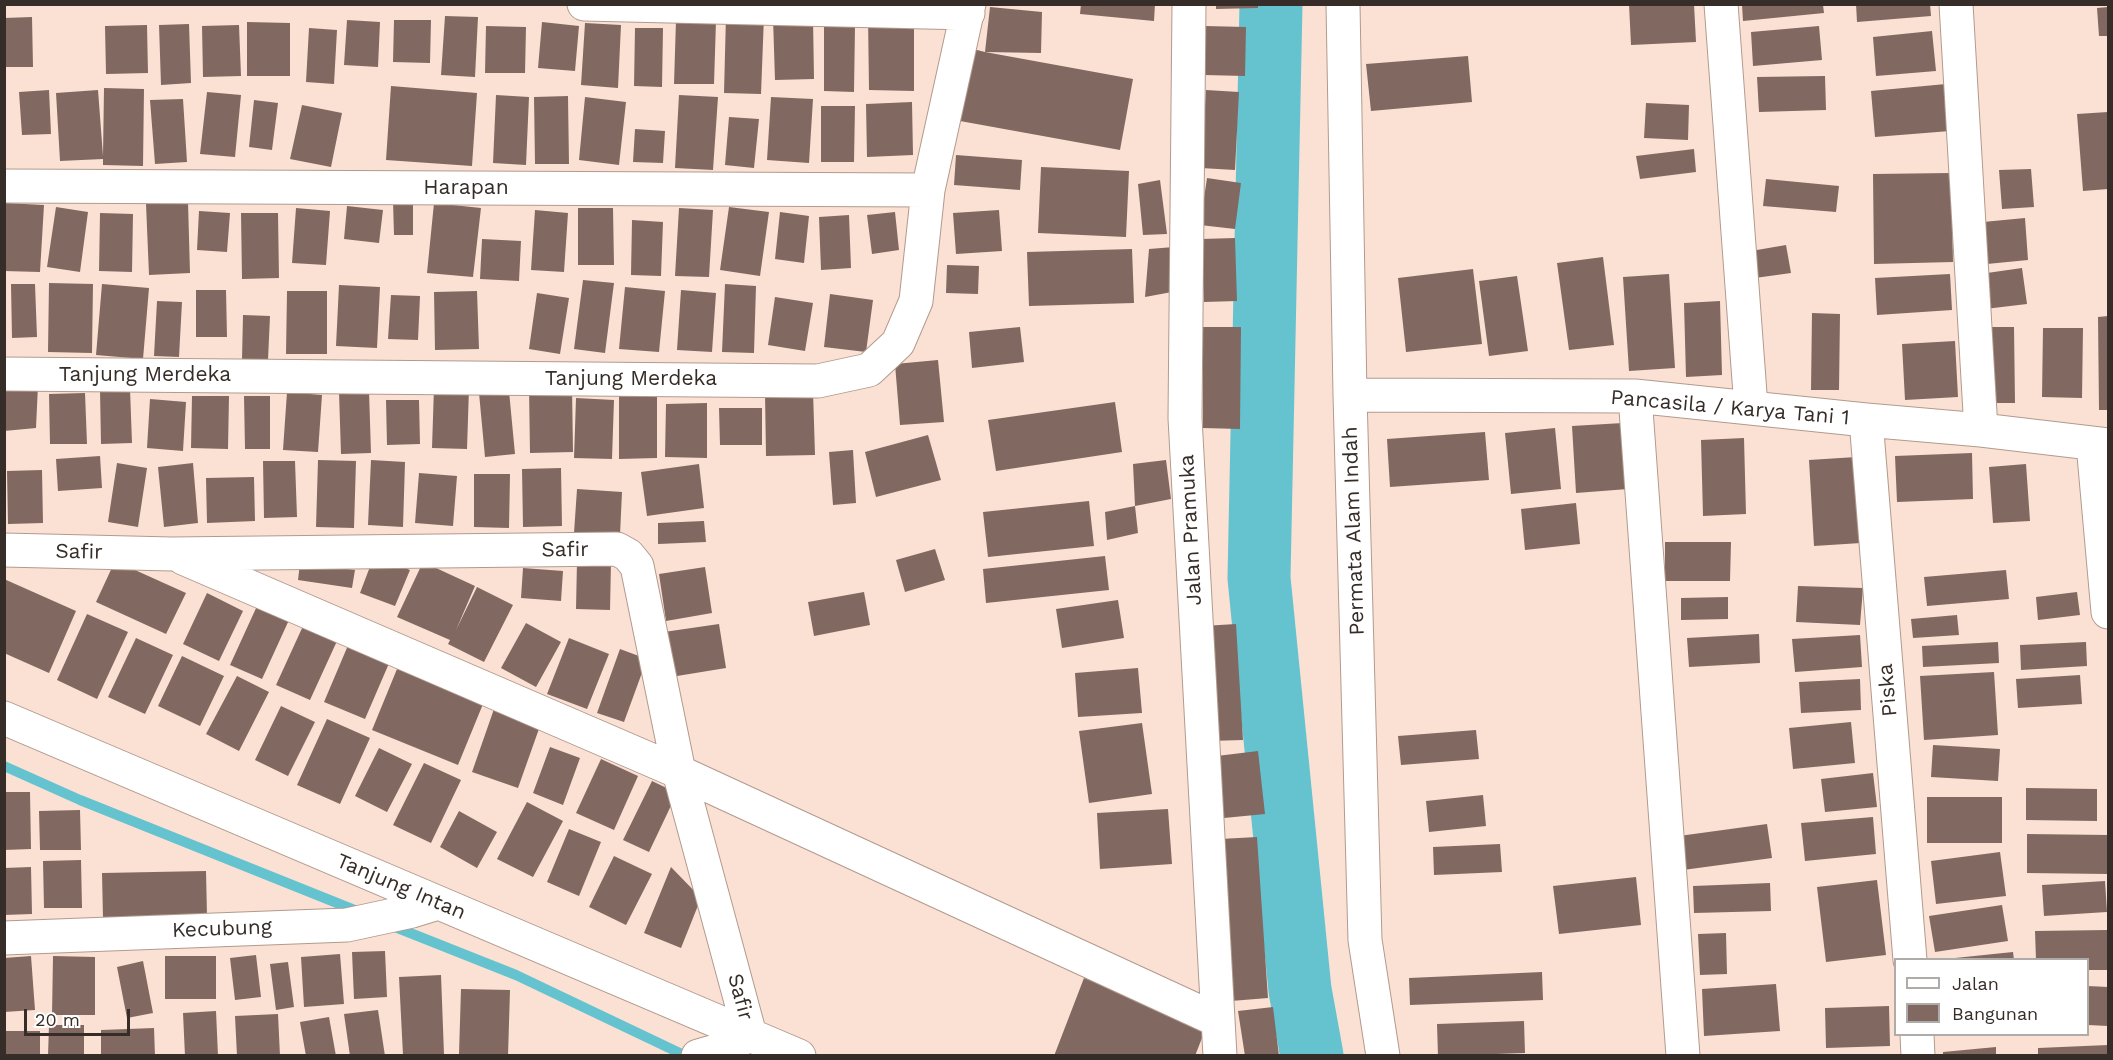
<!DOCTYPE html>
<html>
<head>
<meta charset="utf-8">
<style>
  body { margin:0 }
  #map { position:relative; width:2113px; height:1060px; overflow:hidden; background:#fbe1d4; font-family:"Work Sans",sans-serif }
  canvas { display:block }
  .frame { position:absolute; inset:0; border:6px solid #372d28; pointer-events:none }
  .legend { position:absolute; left:1894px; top:958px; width:195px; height:78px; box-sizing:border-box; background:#fff; border:2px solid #afaba9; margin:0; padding:8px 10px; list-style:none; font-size:18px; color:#372d28 }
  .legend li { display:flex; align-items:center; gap:12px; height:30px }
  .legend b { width:30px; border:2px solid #afaba9 }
  .scale { position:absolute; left:24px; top:1009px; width:106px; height:27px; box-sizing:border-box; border:3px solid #372d28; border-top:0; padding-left:8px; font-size:18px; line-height:21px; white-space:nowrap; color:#372d28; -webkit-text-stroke:4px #fff; paint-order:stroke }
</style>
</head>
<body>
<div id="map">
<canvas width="2113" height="1060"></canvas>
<div class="frame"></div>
<ul class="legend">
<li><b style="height:8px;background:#fff"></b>Jalan</li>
<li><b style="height:16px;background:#816961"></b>Bangunan</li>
</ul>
<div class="scale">20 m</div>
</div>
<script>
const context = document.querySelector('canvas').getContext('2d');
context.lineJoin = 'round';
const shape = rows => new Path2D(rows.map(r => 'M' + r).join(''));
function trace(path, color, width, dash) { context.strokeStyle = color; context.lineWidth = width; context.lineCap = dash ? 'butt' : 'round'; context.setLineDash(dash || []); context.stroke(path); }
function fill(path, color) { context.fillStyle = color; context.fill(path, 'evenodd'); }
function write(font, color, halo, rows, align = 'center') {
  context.font = font + ' "Work Sans",sans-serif'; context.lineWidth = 6; context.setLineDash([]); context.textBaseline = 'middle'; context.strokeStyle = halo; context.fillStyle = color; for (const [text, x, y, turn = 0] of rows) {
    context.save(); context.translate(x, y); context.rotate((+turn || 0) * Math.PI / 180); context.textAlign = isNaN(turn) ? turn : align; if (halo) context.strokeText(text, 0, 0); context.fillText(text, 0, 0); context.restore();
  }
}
trace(shape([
  [4,766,80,800,362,913],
  [390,925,516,975,686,1056]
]), '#65c3cf', 10);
trace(shape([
  [1271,4,1259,578,1300,990,1312,1056]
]), '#65c3cf', 63);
fill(shape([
  [1081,4,1155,4,1154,21,1080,14],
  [1216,4,1258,4,1258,8,1216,9],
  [1629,4,1694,4,1696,42,1631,45],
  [1856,4,1930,4,1931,16,1857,22],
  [1742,5,1823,5,1824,13,1743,21],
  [990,7,1042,12,1041,53,985,52,1133,79,1120,150,960,121,973,49,985,52],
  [2108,7,2108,36,2099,36,2097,8],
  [726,15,764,16,761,94,724,93],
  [445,16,478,17,475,77,441,75],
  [868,16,914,16,914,91,869,90],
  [32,17,33,67,4,67,4,18],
  [773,18,813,18,814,79,775,80],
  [347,20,380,22,378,67,344,65],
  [394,20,431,20,430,63,393,62],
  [676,20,716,21,714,84,674,84],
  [247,22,290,23,290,76,247,76],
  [542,22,579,26,575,71,538,68],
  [585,23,621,25,618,88,581,85],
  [189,24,191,83,161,85,159,25],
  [147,25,148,73,106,74,105,26],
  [239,25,241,76,203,77,202,26],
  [824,25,855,26,854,92,824,91],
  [486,26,526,27,525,73,485,73],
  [1205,26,1246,27,1245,76,1204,75],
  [1819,26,1822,60,1753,66,1751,32],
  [309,28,337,30,334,84,306,82],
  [635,28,663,28,662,87,634,86],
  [1932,31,1936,71,1876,76,1873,37],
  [1468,56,1472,102,1371,111,1366,64],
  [1825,76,1826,110,1759,112,1757,77],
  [1946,84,1950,131,1875,137,1871,91],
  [391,86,477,93,472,166,386,160],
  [104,88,144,89,143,166,103,165,103,159,60,161,56,93,98,90,103,156],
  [49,90,51,134,22,135,19,92],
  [1206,90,1239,92,1235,170,1201,168],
  [207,92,241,95,235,157,200,154],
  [496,95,529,97,526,165,493,163],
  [679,95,718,97,713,170,675,168],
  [568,96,569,164,535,164,534,97],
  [585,97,626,102,619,165,579,160],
  [771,97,813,99,809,163,767,160],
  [183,99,187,162,155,164,150,100],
  [254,100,278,103,272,150,249,147],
  [912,102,913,155,867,157,866,104],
  [1646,103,1689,105,1688,140,1644,138],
  [302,105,342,113,331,167,290,159],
  [821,106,855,106,854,162,821,162],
  [2108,112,2108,189,2083,191,2077,114],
  [729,117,759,119,754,168,725,165],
  [635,129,665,131,663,163,633,162],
  [1694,149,1696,172,1640,179,1636,156],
  [956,155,1022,160,1020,190,954,185],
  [1041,167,1129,171,1126,237,1038,233],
  [2031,169,2034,207,2002,209,1999,170],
  [1951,173,1953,262,1874,264,1873,174],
  [1207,178,1241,183,1235,229,1200,225],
  [1766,179,1839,186,1836,212,1763,206],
  [1160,180,1167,234,1143,235,1138,184],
  [393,201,413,201,413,235,394,235],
  [188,202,190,273,149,275,146,204],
  [5,203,44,205,40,272,4,271],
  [434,203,481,208,473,277,427,273],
  [347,206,383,210,379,243,344,239],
  [56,207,88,212,80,272,47,267],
  [729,207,769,212,760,276,720,270],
  [296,208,330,211,326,265,292,263],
  [578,208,613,208,614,265,578,265],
  [679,208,713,210,709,277,675,276],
  [535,210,568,213,564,272,531,270],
  [999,210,1002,251,956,254,953,213],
  [199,211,230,213,227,252,197,250],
  [780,212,809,216,804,263,775,259],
  [895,212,899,250,872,254,867,215],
  [100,213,133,214,132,272,99,271],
  [241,213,278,213,279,278,242,279],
  [849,215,851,268,821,270,819,217],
  [2025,218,2028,260,1987,264,1983,222],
  [632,220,663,222,661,276,631,275],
  [1235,238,1237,301,1204,302,1201,239],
  [482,239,521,241,519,281,480,279],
  [1786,245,1791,273,1755,278,1751,251],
  [1174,247,1172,292,1145,297,1149,249],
  [1132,249,1134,303,1029,306,1027,252],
  [1603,257,1614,345,1569,350,1557,263],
  [947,265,979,266,978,294,946,293],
  [2022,268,2027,304,1985,309,1980,274],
  [1473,269,1482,344,1406,352,1398,278],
  [1669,274,1675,368,1629,371,1623,277],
  [1950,274,1952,310,1877,315,1875,278],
  [1517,276,1528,351,1489,356,1479,281],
  [583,280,614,283,605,353,574,349],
  [49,283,93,284,92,353,48,352],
  [11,284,35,284,37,337,12,338],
  [102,284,149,288,143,359,96,355],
  [725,284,756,286,754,353,722,352],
  [339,285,380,287,377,348,336,346],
  [625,287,665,291,659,352,619,349],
  [196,290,226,290,227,337,196,337],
  [681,290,716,293,712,352,677,350],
  [287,291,327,291,327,354,286,354],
  [477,291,479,349,435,350,434,292],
  [537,293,569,298,560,354,529,349],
  [830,294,873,300,866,352,824,347],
  [391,295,420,296,418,340,388,339],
  [775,297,813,303,805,351,768,345],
  [157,301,182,302,179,357,154,356],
  [1720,301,1722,375,1686,377,1684,303],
  [1812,313,1840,314,1839,390,1811,390],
  [243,315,270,316,268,360,242,359],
  [2108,316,2108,410,2099,410,2098,317],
  [1020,327,1024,362,972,368,969,332],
  [1203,327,1241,327,1240,429,1203,428],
  [1982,327,2014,327,2015,403,1983,403],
  [2043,328,2083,328,2082,398,2042,397],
  [1955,341,1958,397,1905,400,1902,344],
  [938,360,944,422,900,425,895,364],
  [38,385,36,428,4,431,4,386],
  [572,386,573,452,530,453,529,387],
  [434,387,469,388,467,449,432,448],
  [130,389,132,443,101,444,100,390],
  [369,391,371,453,341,454,339,392],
  [509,391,515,454,485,457,479,393],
  [619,391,657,391,657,458,619,459],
  [813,391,815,455,766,456,765,393],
  [287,392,322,395,318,452,283,450],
  [85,393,87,444,50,444,49,394],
  [192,396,229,396,228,449,191,448],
  [244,396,270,396,270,449,245,449],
  [576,398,614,400,612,459,574,458],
  [150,399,186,402,183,451,147,448],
  [386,400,419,400,420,444,387,445],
  [1115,402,1122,452,996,471,988,420],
  [707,403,707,458,665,457,666,404],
  [719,408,762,408,762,445,720,445],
  [1623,423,1628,489,1576,493,1572,426],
  [1555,428,1561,489,1511,494,1505,433],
  [1485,432,1489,480,1390,487,1387,439],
  [928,435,941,480,876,497,865,452],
  [1744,438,1746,514,1703,516,1701,440],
  [853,450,856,503,833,505,829,452],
  [1972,453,1973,499,1897,502,1895,456],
  [100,456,102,488,58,491,56,459],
  [1856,457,1861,543,1814,546,1809,460],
  [318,460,356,461,354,528,316,527],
  [371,460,405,462,403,527,368,525],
  [1166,460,1171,499,1135,506,1133,464],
  [263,461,295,461,297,517,264,518],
  [117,463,147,468,138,527,108,522],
  [193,463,198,523,164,527,158,467],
  [699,464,704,508,647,516,641,472],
  [2026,464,2030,521,1993,523,1989,467],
  [561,468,562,526,523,527,522,469],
  [42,470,43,523,8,524,7,471],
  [419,473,457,476,453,526,415,523],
  [474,474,510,474,509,528,474,527],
  [254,477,255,521,207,523,206,478],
  [577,489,622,492,620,535,574,533],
  [1089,501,1094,546,988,557,983,512],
  [1576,503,1580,544,1525,550,1521,509],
  [1135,506,1138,533,1107,540,1105,512],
  [704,521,706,542,658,544,658,523],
  [1665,542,1731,542,1730,581,1665,581],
  [935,549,945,580,905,592,896,560],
  [374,556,410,570,395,606,360,593],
  [1105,556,1109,590,986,603,983,569],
  [115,561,186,593,166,634,96,602],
  [577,561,611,562,610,610,576,609],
  [423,562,475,586,456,630,477,587,513,605,484,662,448,644,450,640,397,617],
  [300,563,355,570,352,588,298,580],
  [705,567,712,613,666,621,659,574],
  [523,568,563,571,561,601,521,598],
  [2006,570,2009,599,1927,606,1924,577],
  [4,579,76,611,49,673,4,653],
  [1798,586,1863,588,1860,625,1796,622],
  [864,592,870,625,814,636,808,602],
  [2077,592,2080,615,2038,620,2036,597],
  [207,593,243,611,219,661,183,644],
  [1728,597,1728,619,1681,620,1681,598],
  [1118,600,1124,638,1062,648,1056,609],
  [257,606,289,620,262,679,230,665],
  [87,614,128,632,97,699,57,680],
  [1957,615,1959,635,1913,638,1911,619],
  [526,623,561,642,536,687,501,668],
  [719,624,726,668,671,677,664,632],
  [1236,624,1243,740,1209,741,1203,626],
  [303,626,337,641,310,700,276,685],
  [1759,634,1760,663,1689,667,1687,638],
  [1860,635,1862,667,1795,672,1792,639],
  [136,638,173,655,145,714,108,697],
  [569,638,609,654,587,709,547,694],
  [1998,642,1999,663,1923,667,1922,646],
  [2086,642,2087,666,2021,670,2020,645],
  [349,643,390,661,365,719,324,702],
  [620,649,647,659,624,722,597,713],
  [182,656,224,676,200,726,158,706],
  [1138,668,1142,713,1078,717,1075,673],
  [397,669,483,704,458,765,372,730],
  [1994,672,1998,735,1924,740,1920,676],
  [2080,675,2082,704,2018,708,2016,679],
  [237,676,269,692,239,751,206,734],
  [1860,679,1861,710,1801,713,1799,682],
  [281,706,315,722,288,776,255,760],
  [494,709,540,726,518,788,472,772],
  [327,719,370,738,340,804,297,785],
  [1851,722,1855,763,1793,769,1789,728],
  [1142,723,1152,794,1089,803,1079,731],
  [1476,730,1479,759,1401,765,1398,736],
  [1933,745,2000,749,1998,781,1931,777],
  [550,747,580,758,563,805,533,793],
  [379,748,412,764,387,812,355,796],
  [1258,751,1265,814,1224,818,1217,756],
  [601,759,638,776,614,830,576,813],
  [424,763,461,780,431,843,393,825],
  [1873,773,1877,807,1825,812,1821,779],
  [652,781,677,793,649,852,623,840],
  [2026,788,2097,789,2097,821,2026,820],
  [4,792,30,792,31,849,4,850],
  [1483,795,1486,826,1429,832,1426,801],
  [1927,797,2002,797,2002,843,1927,843],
  [527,802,563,821,533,877,497,859],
  [1168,809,1172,864,1100,869,1097,813],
  [80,810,81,850,40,850,39,811],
  [459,811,497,832,477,868,440,847],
  [1873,817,1876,854,1805,861,1801,823],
  [1767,824,1772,858,1683,870,1679,836],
  [569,829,601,842,579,896,547,882],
  [2027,834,2108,835,2108,874,2027,873],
  [1257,837,1268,998,1231,1001,1220,839],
  [1500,844,1502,872,1434,875,1433,847],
  [2000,852,2006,896,1936,904,1931,861],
  [614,856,652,874,626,925,589,907],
  [81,860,82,908,44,908,43,861],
  [31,867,32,914,4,915,4,868],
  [671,867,701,898,681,948,644,933],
  [206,871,207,916,103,918,102,873],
  [1636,877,1641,925,1559,934,1553,886],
  [1877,880,1886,955,1826,962,1817,887],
  [2105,881,2107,912,2044,916,2042,885],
  [1770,883,1771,911,1694,913,1693,886],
  [2002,905,2008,941,1935,952,1929,916],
  [2108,930,2108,970,2088,970,2088,960,2036,960,2035,931],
  [1726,933,1727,974,1700,975,1698,934],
  [385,951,387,997,354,999,352,952],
  [2013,952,2014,960,1955,960,1955,958],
  [340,954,344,1004,304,1007,301,957],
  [256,955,261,997,235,1000,230,958],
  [31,956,35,1010,4,1012,4,958],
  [53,956,95,957,95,1015,52,1015],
  [165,956,216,956,216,999,165,999],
  [143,961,153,1013,127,1018,117,967],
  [288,962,294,1007,276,1010,270,964],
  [1542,972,1543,1000,1410,1005,1409,978],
  [441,975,444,1054,403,1055,399,977],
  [1084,978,1207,1025,1195,1056,1054,1056],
  [1776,984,1780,1031,1704,1036,1702,989],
  [2088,986,2108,987,2108,1026,2088,1025],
  [461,989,510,990,508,1056,459,1054],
  [1889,1006,1890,1046,1826,1048,1825,1008],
  [1273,1007,1279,1056,1245,1056,1238,1011],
  [378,1010,385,1056,350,1056,344,1014],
  [216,1011,218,1056,185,1056,183,1013],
  [278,1014,280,1056,237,1056,235,1016],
  [329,1017,336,1056,306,1056,300,1022],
  [1524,1021,1525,1053,1438,1056,1437,1024],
  [49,1025,84,1025,84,1056,48,1056],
  [154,1028,155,1056,101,1056,101,1030],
  [4,1031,40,1031,40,1056,4,1056],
  [2108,1045,2108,1056,2038,1056,2038,1048],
  [1996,1047,1996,1056,1943,1056,1943,1052]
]), '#816961');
const minor = shape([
  [584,4,968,13],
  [1189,4,1185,418,1220,1056],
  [1343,4,1350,395,1365,940,1383,1056],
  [1721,4,1751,407],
  [1956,4,1981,430],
  [4,186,928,190],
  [4,374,818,381,869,370,898,343,916,301,928,190,969,4],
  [1350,395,1635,396,1866,420,1981,430,2108,445],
  [1635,396,1683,1056],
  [1866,420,1910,960],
  [2093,444,2108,612],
  [4,550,172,554,617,549,628,555,637,566,679,772,750,1035,719,1050,698,1056],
  [183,558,679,772,1217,1020],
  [4,718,799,1056],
  [4,938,347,925,412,911,438,903],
  [1917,1034,1918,1056]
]);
trace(minor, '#b29a8e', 35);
trace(minor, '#fff', 33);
write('21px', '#372d28', '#fff', [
  ["Harapan",466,188],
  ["Tanjung Merdeka",145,375],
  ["Tanjung Merdeka",631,379],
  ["Pancasila / Karya Tani 1",1730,408,5],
  ["Jalan Pramuka",1191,530,-93],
  ["Permata Alam Indah",1354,531,-92],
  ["Safir",565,550,-1],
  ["Safir",79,552,1],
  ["Piska",1888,690,-95],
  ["Tanjung Intan",401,887,23],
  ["Kecubung",222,929,-2],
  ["Safir",740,997,75]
]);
</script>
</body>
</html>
